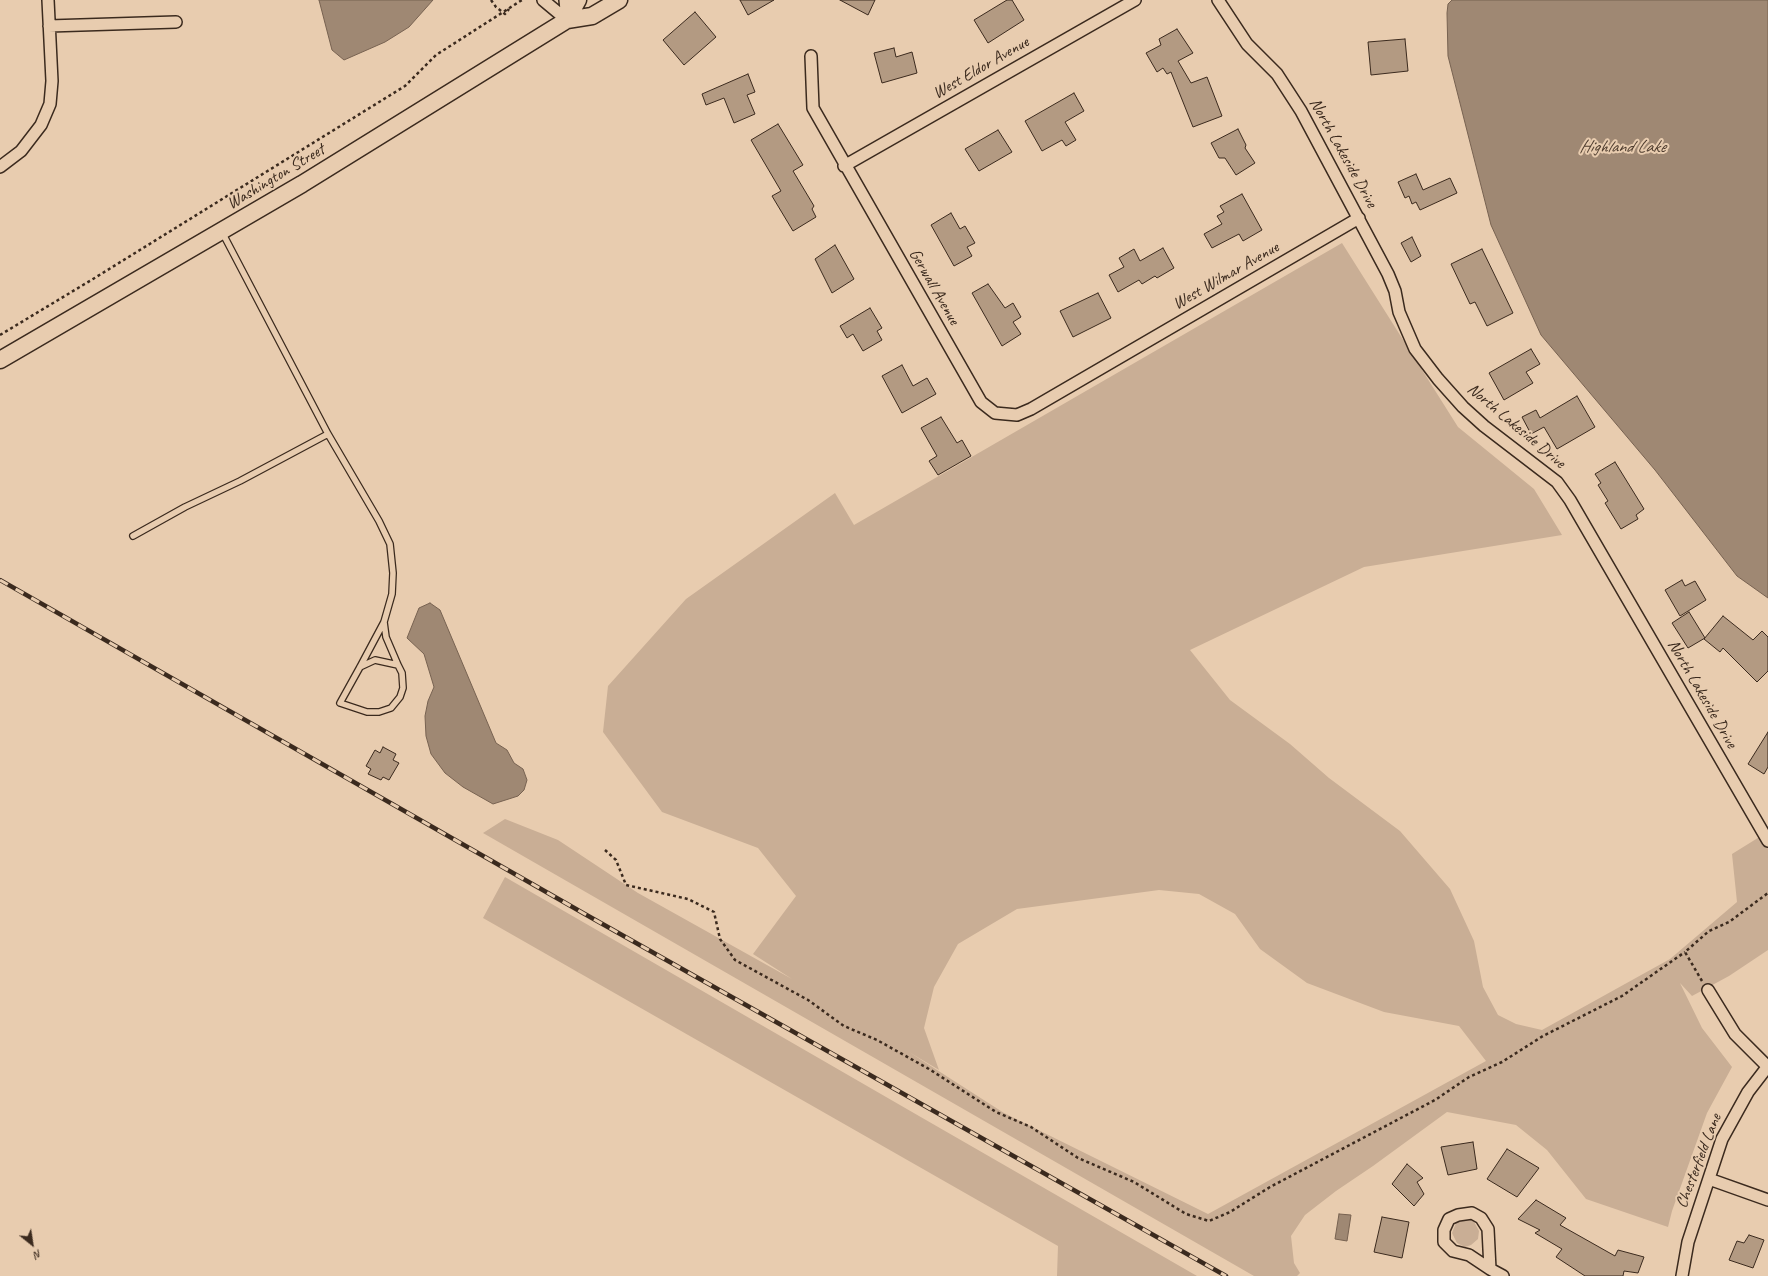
<!DOCTYPE html>
<html>
<head>
<meta charset="utf-8">
<style>
  body { margin:0 }
  #map { position:relative; width:1768px; height:1276px; overflow:hidden; background:#e8ccaf; font-family:Caveat,sans-serif }
  canvas { display:block }
  .north { position:absolute; left:12px; top:1224px; width:40px; height:40px; -webkit-text-stroke:3px #e8ccaf; paint-order:stroke; rotate:150deg; font-size:11px; font-weight:700; line-height:16px; text-align:center; color:#3b2a1e }
  .north::after { content:''; display:block; margin:auto; width:14px; height:18px; background:#3b2a1e; clip-path:polygon(50% 0,100% 100%,50% 72%,0 100%) }
</style>
</head>
<body>
<div id="map">
<canvas width="1768" height="1276"></canvas>
<div class="north">N</div>
</div>
<script>
const context = document.querySelector('canvas').getContext('2d');
context.lineJoin = 'round';
function fill(path, color) { context.fillStyle = color; context.fill(path, 'evenodd'); }
const shape = rows => new Path2D(rows.map(r => 'M' + r).join(''));
function trace(path, color, width, dash) { context.strokeStyle = color; context.lineWidth = width; context.lineCap = dash ? 'butt' : 'round'; context.setLineDash(dash || []); context.stroke(path); }
function write(font, color, halo, rows, align = 'center') {
  context.font = font + ' Caveat,sans-serif'; context.lineWidth = 4; context.setLineDash([]); context.textBaseline = 'middle'; context.strokeStyle = halo; context.fillStyle = color; for (const [text, x, y, turn = 0] of rows) {
    context.save(); context.translate(x, y); context.rotate((+turn || 0) * Math.PI / 180); context.textAlign = isNaN(turn) ? turn : align; if (halo) context.strokeText(text, 0, 0); context.fillText(text, 0, 0); context.restore();
  }
}
fill(shape([
  [1342,243,1458,427,1534,489,1562,535,1364,567,1190,650,1230,700,1290,744,1329,778,1400,831,1450,889,1474,941,1483,987,1498,1015,1516,1024,1542,1030,1670,959,1737,902,1732,854,1761,836,1768,847,1768,950,1729,976,1692,996,1680,983,1702,1028,1732,1067,1707,1113,1672,1211,1668,1227,1586,1199,1547,1150,1516,1125,1447,1112,1373,1166,1336,1191,1305,1215,1291,1236,1294,1263,1300,1273,1297,1276,1254,1276,483,833,505,819,558,840,638,893,792,979,753,954,796,896,758,848,662,812,603,732,608,686,686,599,835,493,854,525],
  [1159,890,1199,894,1235,914,1260,949,1307,983,1384,1012,1459,1026,1486,1061,1208,1214,1004,1113,909,1052,939,1070,924,1028,934,987,958,944,1017,909],
  [505,877,919,1116,1197,1276,1057,1276,1058,1246,483,918],
  [1472,1218,1479,1231,1478,1239,1471,1245,1465,1247,1457,1243,1452,1233,1456,1223,1461,1220]
]), '#c9ae95');
const water = shape([
  [319,0,433,0,409,27,385,42,344,60,332,50,319,0],
  [1452,0,1768,0,1768,598,1737,576,1655,470,1541,335,1491,225,1448,56,1447,13,1448,4,1452,0],
  [430,603,440,610,496,743,507,750,514,763,523,769,527,780,524,790,518,796,493,804,463,787,445,773,431,754,426,736,425,716,428,701,434,687,424,654,407,638,419,608,430,603],
  [1339,1214,1351,1215,1347,1241,1335,1239,1339,1214]
]);
fill(water, '#9f8873');
trace(water, '#776251', 1);
const building = shape([
  [740,0,774,0,748,15,740,0],
  [840,0,875,0,868,15,840,0],
  [1007,0,1012,0,1024,20,988,43,974,20,1007,0],
  [695,12,716,37,684,65,663,40,695,12],
  [1177,29,1193,53,1178,61,1191,83,1207,77,1222,116,1193,127,1171,72,1167,74,1163,68,1157,72,1146,53,1161,45,1159,39,1177,29],
  [1405,39,1408,71,1371,75,1368,42,1405,39],
  [894,48,896,57,912,52,917,73,882,83,874,53,894,48],
  [748,74,755,92,747,95,755,114,734,123,724,98,706,105,702,94,748,74],
  [1074,93,1084,111,1065,122,1076,140,1066,146,1062,140,1042,151,1025,121,1074,93],
  [778,124,803,165,793,171,814,206,812,209,816,217,793,231,772,196,781,191,751,140,778,124],
  [1238,129,1246,145,1245,148,1255,163,1236,175,1225,158,1219,158,1211,143,1238,129],
  [998,130,1012,152,979,171,965,149,998,130],
  [1416,174,1423,190,1450,178,1457,193,1420,210,1416,202,1412,204,1409,196,1405,198,1398,182,1416,174],
  [1242,194,1262,230,1243,241,1239,234,1212,248,1204,234,1222,224,1217,216,1224,212,1220,206,1242,194],
  [951,213,960,229,965,226,975,243,967,247,972,256,954,266,931,225,951,213],
  [1412,237,1421,256,1411,262,1401,243,1412,237],
  [835,245,854,279,832,293,815,259,835,245],
  [1163,248,1174,268,1157,278,1155,276,1142,284,1139,280,1118,292,1109,275,1124,267,1119,258,1134,249,1140,261,1163,248],
  [1482,249,1513,313,1487,326,1475,302,1470,304,1451,264,1482,249],
  [988,284,1005,308,1013,303,1021,317,1013,322,1021,334,1002,346,972,293,988,284],
  [1098,293,1111,318,1073,337,1060,311,1098,293],
  [870,308,882,328,877,331,882,340,863,351,853,334,847,338,840,326,870,308],
  [1531,349,1540,364,1526,372,1533,383,1504,400,1489,373,1531,349],
  [902,365,913,386,927,378,936,394,902,413,882,376,902,365],
  [1577,396,1595,427,1557,449,1544,427,1531,434,1522,417,1536,410,1540,418,1577,396],
  [941,417,957,443,962,440,971,456,938,475,929,461,937,456,921,428,941,417],
  [1615,462,1644,509,1636,515,1638,519,1621,529,1605,503,1608,501,1598,485,1601,483,1595,474,1615,462],
  [1682,580,1685,586,1695,581,1706,600,1680,616,1665,590,1682,580],
  [1689,612,1705,638,1688,648,1672,623,1689,612],
  [1723,616,1753,640,1762,631,1768,637,1768,671,1757,682,1723,648,1720,652,1704,639,1723,616],
  [1768,732,1768,767,1764,774,1748,764,1768,732],
  [383,747,396,754,393,760,399,763,389,780,383,777,381,780,368,774,371,769,366,766,375,750,380,753,383,747],
  [1473,1142,1477,1169,1448,1175,1441,1147,1473,1142],
  [1507,1149,1539,1168,1517,1197,1487,1179,1507,1149],
  [1407,1164,1423,1178,1417,1182,1424,1194,1414,1206,1392,1184,1407,1164],
  [1536,1200,1566,1218,1560,1225,1615,1256,1618,1250,1644,1257,1638,1273,1624,1271,1623,1276,1585,1276,1556,1257,1562,1249,1535,1233,1540,1230,1518,1219,1536,1200],
  [1382,1217,1409,1222,1402,1258,1374,1252,1382,1217],
  [1749,1235,1764,1240,1753,1268,1729,1260,1737,1241,1744,1243,1749,1235]
]);
fill(building, '#b39a82');
trace(building, '#3b2a1e', 1);
const lane = shape([
  [222,232,328,434,379,521,390,544,393,573,392,594,384,622,360,667,340,703,367,712,379,712,391,708,400,697,403,688,402,673,398,665,375,660,360,667],
  [133,536,185,507,240,481,328,434],
  [384,622,386,637,398,665]
]);
const street = shape([
  [543,0,567,20],
  [565,0,567,20],
  [1218,0,1247,44,1277,74,1301,111,1388,274,1395,291,1399,312,1415,349,1438,379,1463,407,1484,426,1557,482,1570,500,1768,841],
  [49,26,176,22],
  [811,56,813,108,981,402,995,413,1017,415,1031,409,1359,218],
  [844,166,1135,0],
  [0,167,21,151,41,125,50,104,52,81,48,0],
  [1708,990,1735,1034,1768,1067],
  [1709,1179,1768,1200],
  [1490,1269,1488,1229,1481,1218,1472,1213,1458,1215,1449,1219,1444,1230,1444,1242,1453,1251,1469,1255,1490,1269,1503,1276],
  [1682,1276,1688,1242,1722,1139,1748,1092,1768,1066]
]);
const secondary = shape([
  [567,20,578,0],
  [0,360,302,184,567,20,592,16,619,0]
]);
trace(lane, '#3b2a1e', 8);
trace(street, '#3b2a1e', 14);
trace(secondary, '#3b2a1e', 19);
trace(shape([
  [491,0,496,7,505,14,509,9],
  [0,335,93,279,405,86,436,55,522,0],
  [605,850,616,860,626,885,688,899,714,912,720,939,735,960,808,1000,844,1026,877,1040,929,1069,996,1112,1031,1127,1078,1158,1134,1182,1186,1214,1209,1221,1230,1212,1270,1187,1435,1100,1469,1077,1502,1062,1543,1036,1622,996,1685,952],
  [1702,981,1685,952,1709,931,1729,922,1768,893]
]), '#3b2a1e', 2.5, [3, 3]);
trace(lane, '#e8ccaf', 5.5);
trace(street, '#e8ccaf', 11);
trace(secondary, '#e8ccaf', 16);
const rail = shape([
  [0,580,583,913,1226,1276]
]);
trace(rail, '#3b2a1e', 4.5);
trace(rail, '#e8ccaf', 3, [9]);
write('17px', '#3b2a1e', '#e8ccaf', [
  ["West Eldor Avenue",981,68,-30],
  ["North Lakeside Drive",1343,153,61],
  ["Washington Street",276,177,-31],
  ["West Wilmar Avenue",1226,276,-30],
  ["Gerwall Avenue",934,287,60],
  ["North Lakeside Drive",1516,426,40],
  ["North Lakeside Drive",1702,694,60],
  ["Chesterfield Lane",1699,1161,-69]
]);
write('italic 18px', '#4f3d2f', '#e8ccaf', [
  ["Highland Lake",1622,147]
]);
</script>
</body>
</html>
